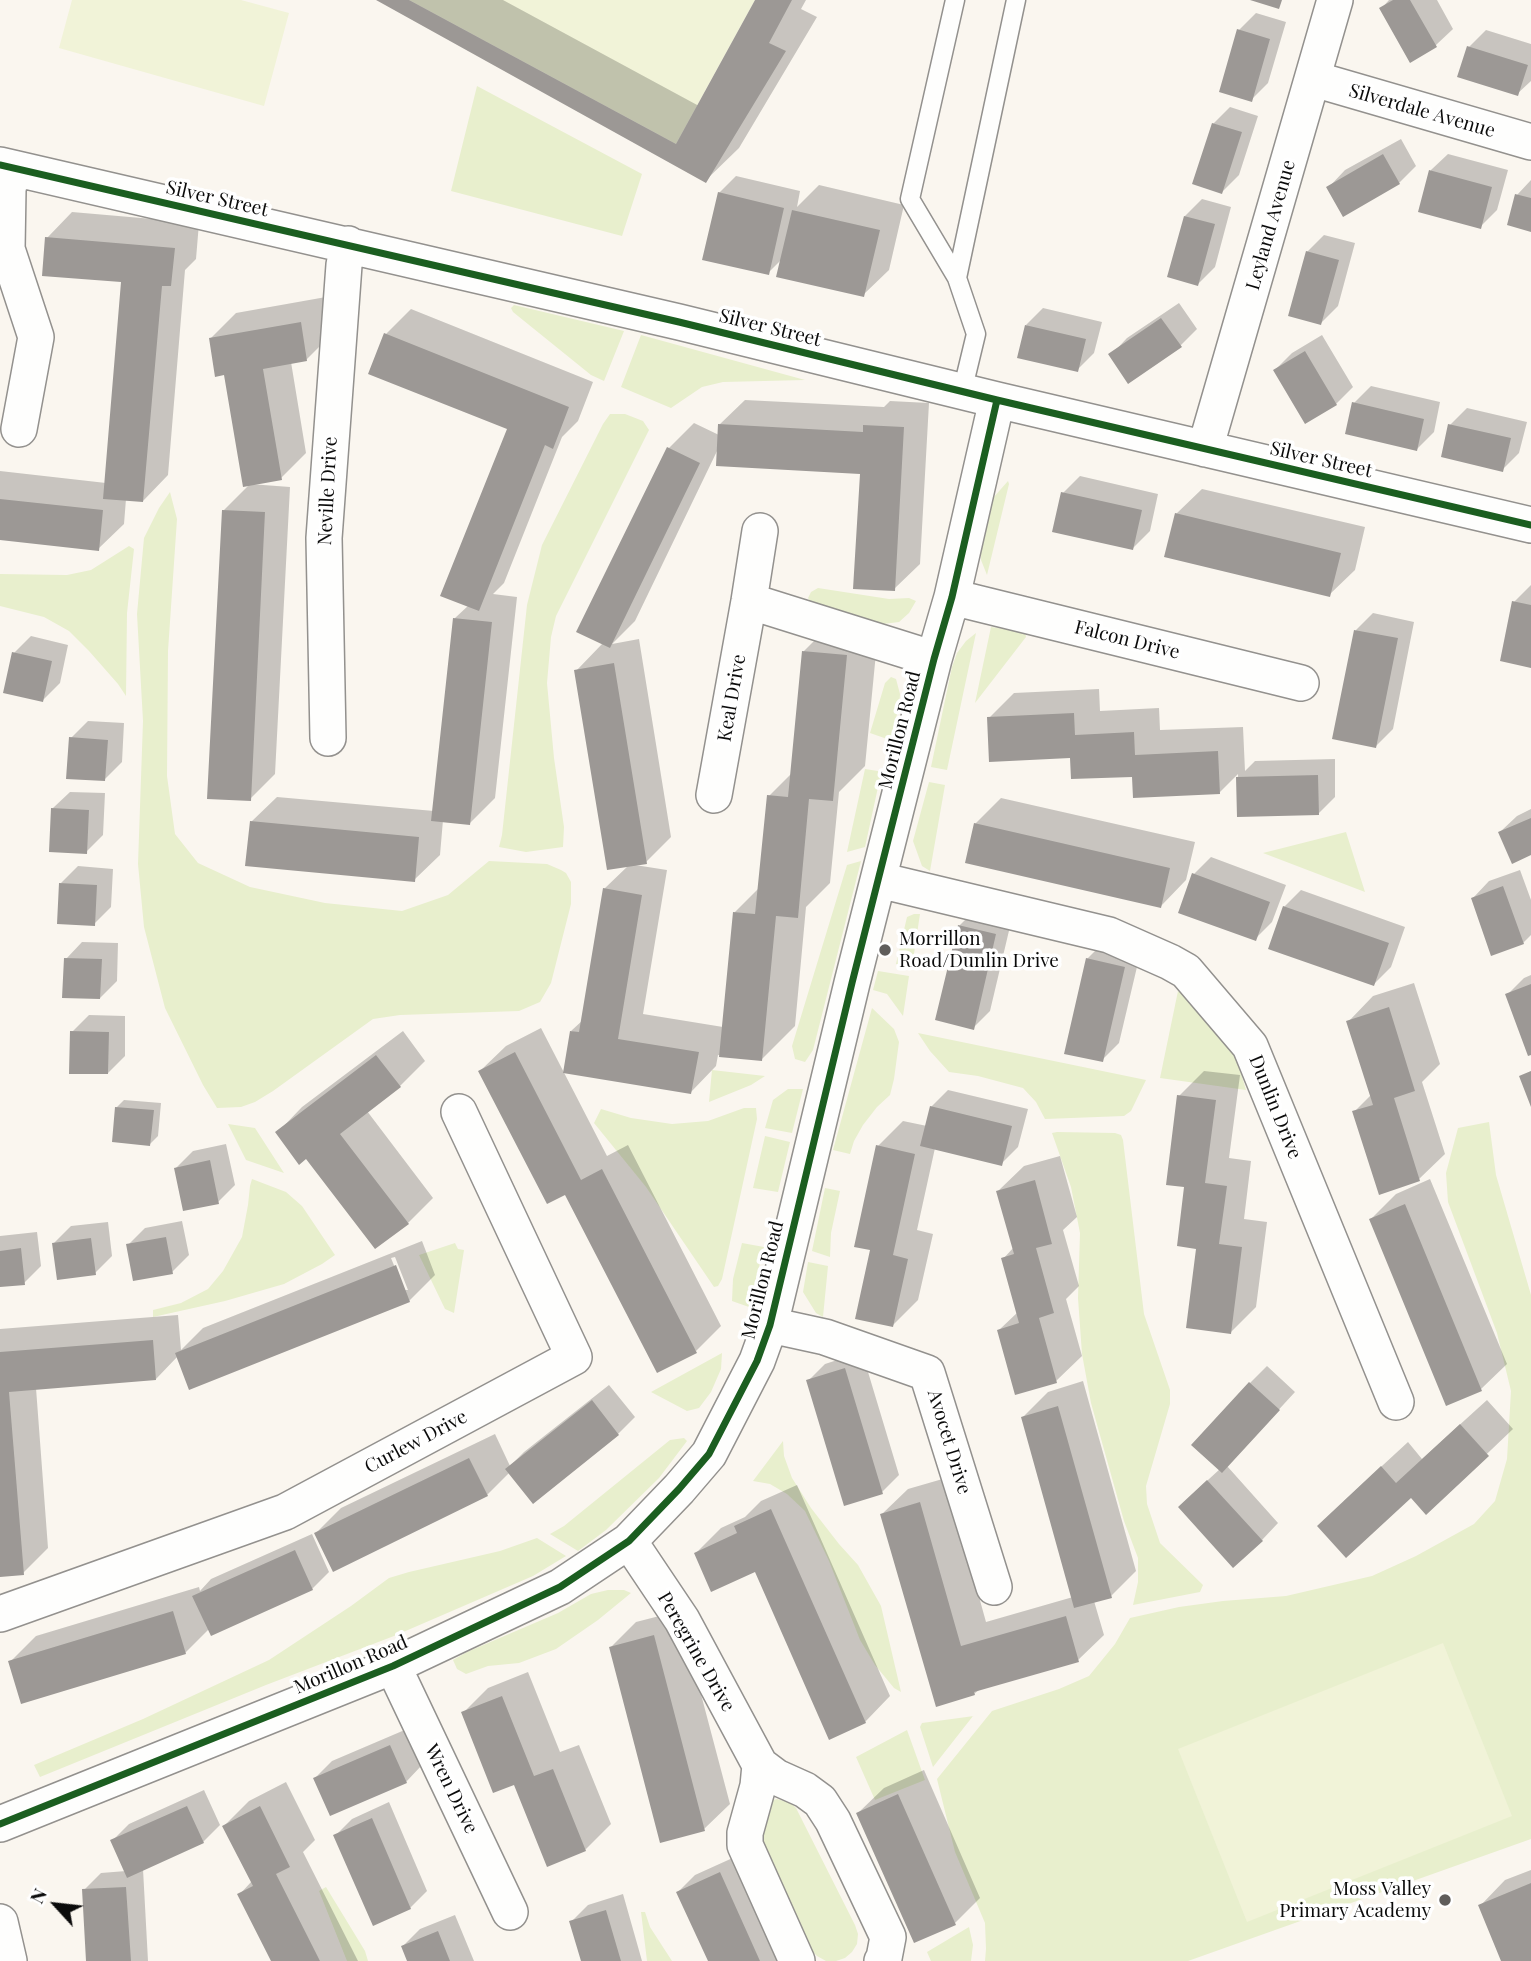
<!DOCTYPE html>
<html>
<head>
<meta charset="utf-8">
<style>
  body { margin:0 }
  #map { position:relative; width:1531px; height:1961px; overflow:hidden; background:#faf6ef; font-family:"Playfair Display",serif }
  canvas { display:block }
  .north { position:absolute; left:21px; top:1870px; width:70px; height:70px; -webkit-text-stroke:5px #fff; paint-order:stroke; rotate:297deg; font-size:19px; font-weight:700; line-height:28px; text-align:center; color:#0b0b0b }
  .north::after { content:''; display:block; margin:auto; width:24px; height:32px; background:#0b0b0b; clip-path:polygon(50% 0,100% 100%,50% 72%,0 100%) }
</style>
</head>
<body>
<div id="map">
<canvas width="1531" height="1961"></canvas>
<div class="north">N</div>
</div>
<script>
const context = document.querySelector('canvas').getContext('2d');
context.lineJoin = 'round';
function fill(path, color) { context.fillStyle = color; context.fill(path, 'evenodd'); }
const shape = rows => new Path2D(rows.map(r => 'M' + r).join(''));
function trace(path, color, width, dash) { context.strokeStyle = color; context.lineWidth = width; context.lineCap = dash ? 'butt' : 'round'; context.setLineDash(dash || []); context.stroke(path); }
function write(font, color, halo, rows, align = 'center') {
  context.font = font + ' "Playfair Display",serif'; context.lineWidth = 7; context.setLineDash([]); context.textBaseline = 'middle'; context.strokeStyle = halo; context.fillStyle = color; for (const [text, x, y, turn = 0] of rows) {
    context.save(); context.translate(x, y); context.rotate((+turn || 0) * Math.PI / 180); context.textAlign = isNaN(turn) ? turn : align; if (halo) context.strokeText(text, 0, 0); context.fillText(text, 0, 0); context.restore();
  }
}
fill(shape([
  [477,86,642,174,622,236,451,191],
  [514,305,624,331,604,381,591,375,513,312,511,308],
  [641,335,805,380,723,382,702,387,671,408,621,387],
  [610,414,625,414,643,421,649,430,556,616,551,637,547,683,554,758,564,827,563,847,526,852,499,847,502,835,527,605,542,545,603,424],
  [1008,481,1009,484,987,575,981,560,980,545,993,498],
  [170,492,177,519,168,651,167,776,175,834,198,863,250,887,325,903,402,911,448,895,489,861,547,864,561,870,566,873,571,882,571,904,551,983,540,1002,519,1011,400,1015,373,1019,273,1091,255,1102,241,1107,217,1108,203,1085,165,1008,144,927,138,864,143,721,137,614,144,538,159,508],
  [129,546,134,549,127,613,126,696,118,684,89,651,69,631,44,617,0,606,0,574,67,575,91,570],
  [818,588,889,599,909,598,916,601,909,613,899,622,883,624,812,604,808,598,811,592],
  [991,627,1025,632,1026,637,975,703],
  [976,633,947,770,931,767,952,667,957,653,966,641],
  [891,677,896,679,900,694,899,707,890,740,870,733,885,683],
  [865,769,878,771,880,778,865,847,847,852],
  [929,782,945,785,930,871,922,866,913,841],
  [1346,832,1365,892,1263,853],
  [861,861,813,1050,805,1062,795,1059,792,1046,847,865],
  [914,914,920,914,912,967,896,964,907,917],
  [878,971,909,976,903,1016,887,994,873,990],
  [1178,991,1191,1000,1235,1053,1246,1090,1160,1078],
  [872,1008,894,1029,899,1042,894,1079,890,1095,877,1107,863,1125,854,1141,850,1154,833,1150],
  [918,1033,1146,1080,1131,1111,1124,1116,1045,1119,1036,1102,1023,1088,978,1076,949,1072,930,1051],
  [712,1070,765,1076,751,1085,709,1102],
  [788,1089,803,1089,792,1133,765,1128,773,1100],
  [744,1108,756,1108,757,1119,722,1279,718,1286,714,1287,646,1187,594,1123,601,1109,631,1118,672,1124,708,1121],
  [1489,1122,1496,1175,1531,1295,1531,1839,1188,1961,985,1961,986,1949,985,1923,955,1852,937,1779,992,1711,1059,1689,1089,1676,1115,1644,1130,1618,1179,1607,1223,1601,1286,1596,1372,1576,1416,1556,1474,1524,1495,1501,1507,1459,1511,1391,1497,1333,1448,1202,1446,1173,1458,1128],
  [228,1124,255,1128,284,1173,246,1160],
  [1057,1132,1115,1133,1121,1135,1123,1140,1144,1314,1170,1390,1170,1404,1146,1486,1147,1504,1160,1543,1203,1585,1200,1592,1133,1605,1138,1582,1138,1558,1124,1521,1091,1403,1082,1354,1078,1298,1080,1233,1071,1187,1052,1133],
  [765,1136,790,1142,778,1192,753,1188],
  [252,1179,286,1192,302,1206,335,1255,322,1264,284,1284,225,1301,153,1317,153,1310,181,1303,208,1289,223,1271,242,1237,248,1205,250,1186],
  [825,1188,840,1191,831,1233,830,1257,812,1251],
  [455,1243,458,1249,464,1250,454,1313,445,1309,419,1255],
  [742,1243,764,1247,749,1307,732,1301,733,1279],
  [808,1262,828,1266,823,1317,816,1313,803,1292],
  [722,1353,721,1369,711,1392,699,1408,687,1411,651,1392],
  [684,1438,687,1441,659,1478,606,1530,578,1551,550,1534,564,1526,670,1440],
  [783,1441,784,1456,792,1478,811,1508,839,1544,858,1565,881,1606,901,1692,894,1688,875,1665,860,1640,829,1561,805,1511,787,1494,770,1484,753,1481],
  [537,1538,566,1556,533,1576,394,1636,266,1685,40,1777,34,1765,143,1719,269,1660,351,1606,389,1578,409,1572,500,1551],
  [608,1590,624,1590,631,1593,598,1620,556,1649,519,1663,488,1666,466,1674,457,1669,453,1660,467,1652,558,1613,591,1594],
  [974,1716,973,1716,933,1767,920,1727,922,1723],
  [907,1730,925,1780,875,1800,856,1757],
  [777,1799,791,1803,796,1808,855,1925,858,1934,857,1944,852,1952,845,1958,836,1961,826,1961,817,1956,811,1950,758,1830,769,1801],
  [326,1887,365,1951,368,1961,347,1961,319,1891],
  [641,1912,645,1912,650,1927,672,1961,647,1961],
  [969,1927,973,1945,971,1961,931,1961,927,1952]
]), '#e8efcd');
fill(shape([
  [72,0,241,0,289,13,264,106,59,48],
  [409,0,755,0,676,144],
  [1443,1643,1512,1816,1247,1922,1178,1749]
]), '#f1f3d8');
fill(shape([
  [379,0,503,0,699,106,757,0,806,0,801,9,817,17,739,148,705,181],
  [1389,0,1437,0,1453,29,1436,45,1410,60,1381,9],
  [1256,13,1286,22,1268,83,1251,100,1239,30],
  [1486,30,1531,44,1531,81,1517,94,1469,47],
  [1230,107,1258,116,1239,175,1222,192,1213,124],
  [1401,139,1416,166,1399,183,1329,187,1345,170],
  [1448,154,1508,170,1497,210,1480,227,1420,210,1431,170],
  [736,176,800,191,797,207,819,185,904,205,889,270,863,295,781,260,768,273,719,193],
  [1531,180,1531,230,1517,195],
  [1202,199,1231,207,1215,267,1198,284,1185,216],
  [72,212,199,223,196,259,185,270,168,475,143,501,126,499,124,524,98,549,0,539,0,471,106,483,123,281,47,238],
  [1324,235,1355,243,1338,306,1321,323,1307,252],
  [326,297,332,334,306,360,291,362,306,453,281,478,211,338,236,313],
  [1179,303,1197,329,1180,346,1111,355,1127,338],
  [1043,308,1102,322,1094,353,1077,370,1026,325],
  [411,309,593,382,578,421,562,437,504,583,493,594,517,597,495,798,470,823,443,820,440,855,414,880,251,822,277,797,434,811,455,618,469,605,509,428,386,334],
  [1322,335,1353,387,1336,404,1275,370,1292,353],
  [1371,386,1440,402,1434,432,1417,449,1354,403],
  [745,400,884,407,890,401,929,403,920,564,894,589,862,472,718,449,635,621,612,644,639,639,671,837,646,862,635,865,667,870,643,1014,723,1027,735,912,760,887,769,796,792,773,804,651,837,618,879,622,865,766,839,792,830,883,806,907,795,1026,761,1060,718,1055,716,1066,691,1092,571,1031,583,1020,604,889,629,865,576,671,603,643,668,449,694,423,719,435,719,425],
  [1467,408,1527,422,1519,453,1502,470,1450,425],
  [1080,476,1158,494,1150,531,1133,548,1063,493],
  [250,484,290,487,275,774,250,799,223,511],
  [1202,489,1365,527,1355,570,1329,595,1176,514],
  [1531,585,1531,666,1514,602],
  [1373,613,1414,622,1393,729,1376,746,1356,630],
  [31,636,68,645,60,683,43,700,14,653],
  [1099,689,1100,711,1159,708,1160,730,1243,727,1245,771,1255,761,1335,759,1335,797,1318,814,1239,815,1238,774,1219,793,1133,775,1072,756,989,718,1014,693],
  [88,721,124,723,122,762,105,779,71,738],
  [70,792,105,793,103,835,86,852,53,808],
  [1001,798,1195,842,1186,880,1161,906,975,824],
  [1531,809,1531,854,1500,832,1517,816],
  [1211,857,1286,885,1272,922,1255,939,1194,874],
  [78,866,113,869,111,907,94,924,61,883],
  [1520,870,1531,900,1531,935,1523,943,1473,898,1489,881],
  [1301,890,1405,927,1391,967,1374,984,1284,907],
  [976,909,1012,918,990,1011,973,1028,959,926],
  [82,942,118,943,117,981,100,998,66,959],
  [1104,942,1141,950,1119,1043,1102,1060,1087,959],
  [1531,975,1531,1053,1507,995,1524,978],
  [1414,983,1440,1064,1422,1082,1445,1154,1419,1179,1380,1192,1354,1112,1371,1095,1348,1022,1373,996],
  [89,1015,125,1016,125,1056,108,1073,72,1032],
  [541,1028,607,1156,628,1145,721,1326,696,1351,566,1193,480,1071,506,1046],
  [403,1031,425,1061,400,1086,367,1111,433,1198,408,1223,307,1157,277,1133,302,1107],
  [1204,1071,1240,1075,1229,1158,1251,1161,1244,1219,1267,1222,1256,1307,1230,1333,1198,1247,1186,1186,1179,1096],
  [948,1090,1028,1109,1018,1147,1001,1164,935,1148,917,1230,933,1234,918,1300,893,1325,872,1249,878,1146,903,1121,927,1126,931,1107],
  [124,1100,161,1103,158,1136,150,1144,116,1108],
  [226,1144,235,1185,218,1202,176,1168,193,1151],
  [1060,1156,1077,1217,1063,1230,1079,1286,1066,1299,1082,1356,1056,1381,999,1330,1018,1312,1003,1259,1014,1247,998,1191,1024,1166],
  [1430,1179,1507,1364,1481,1389,1447,1404,1371,1219,1396,1194],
  [182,1221,189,1255,172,1272,128,1245,145,1228],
  [108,1222,112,1256,95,1273,54,1243,71,1226],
  [37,1232,41,1266,24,1283,0,1286,0,1236],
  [422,1241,435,1275,409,1301,178,1356,156,1379,36,1388,48,1548,23,1573,0,1575,0,1329,178,1315,181,1350,203,1328],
  [395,1257,408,1290,404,1290,391,1258],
  [862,1352,899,1475,882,1492,808,1381,825,1364],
  [1267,1366,1295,1392,1227,1466,1278,1523,1262,1540,1197,1490,1220,1469,1250,1383],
  [1083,1381,1136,1571,1111,1596,1094,1601,1104,1635,1078,1660,980,1689,974,1694,882,1514,908,1489,946,1478,986,1622,1073,1597,1023,1417,1048,1392],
  [609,1385,635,1417,618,1434,533,1501,510,1472,487,1495,316,1533,341,1508,495,1434,510,1466,524,1452],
  [1487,1400,1513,1429,1426,1512,1411,1496,1344,1501,1408,1442,1422,1459],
  [797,1485,890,1696,865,1722,755,1570,696,1553,721,1528,745,1517,761,1501],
  [312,1534,329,1572,312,1589,209,1629,185,1653,10,1662,36,1636,199,1587,200,1591,211,1579],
  [679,1611,730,1804,704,1829,611,1647,636,1622],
  [528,1672,560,1752,579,1745,611,1824,585,1850,515,1783,463,1713,488,1688],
  [407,1729,422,1765,406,1782,315,1778,332,1761],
  [924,1770,980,1898,955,1923,858,1813,884,1788],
  [286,1782,315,1840,303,1852,358,1961,273,1961,239,1895,252,1881,224,1826,249,1801],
  [204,1790,220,1825,203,1842,143,1869,148,1961,88,1961,84,1890,101,1873,126,1871,112,1841,129,1824],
  [389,1802,427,1891,410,1908,336,1835,352,1819],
  [737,1856,784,1961,710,1961,678,1892,695,1875],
  [1531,1870,1531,1961,1503,1961,1480,1906,1505,1880],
  [623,1894,642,1961,583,1961,571,1922,588,1905],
  [455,1915,474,1961,409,1961,403,1946,420,1929]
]), '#0003');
fill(shape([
  [376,0,409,0,676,144,755,0,792,0,769,43,786,51,706,183],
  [1250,0,1282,0,1279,9],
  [1393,0,1410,0,1437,47,1410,63,1379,8],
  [1237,29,1270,39,1252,102,1219,92],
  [1467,46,1528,65,1518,96,1457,77],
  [1212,123,1242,132,1222,194,1192,184],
  [1383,154,1400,184,1343,217,1326,187],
  [1429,170,1492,187,1481,229,1418,212],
  [718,192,784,208,769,275,702,260],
  [1515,194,1531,198,1531,232,1507,225],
  [792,210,880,230,864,297,776,277],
  [1184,216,1215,224,1198,286,1167,277],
  [45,237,175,248,171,286,162,286,143,502,103,499,121,282,42,276],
  [1306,251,1339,260,1321,325,1288,316],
  [1161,318,1182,347,1128,384,1108,354],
  [301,322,307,361,263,369,282,480,243,487,224,375,215,377,209,338],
  [1025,325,1086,339,1078,372,1017,358],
  [384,333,569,407,553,449,545,445,479,611,440,596,507,429,368,374],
  [1305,351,1337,405,1305,424,1273,370],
  [1352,402,1424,419,1417,451,1345,434],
  [718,424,863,432,863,425,904,427,895,591,853,589,860,474,716,466],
  [1448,424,1511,438,1503,472,1441,457],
  [667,447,700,463,610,648,576,632],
  [1061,492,1142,510,1133,550,1052,532],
  [0,499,103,510,99,551,0,540],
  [222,510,265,512,251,801,207,799],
  [1175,513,1341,553,1330,597,1164,557],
  [1512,601,1531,605,1531,668,1500,661],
  [453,618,492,622,470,825,431,821],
  [1354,630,1398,638,1376,748,1332,739],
  [802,651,847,655,833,801,809,799,798,918,776,916,762,1061,719,1057,733,912,755,914,767,795,788,797],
  [12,652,52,661,43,702,3,693],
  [614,663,647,864,607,870,574,670],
  [1074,713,1075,735,1134,732,1135,755,1218,751,1220,794,1133,798,1132,777,1071,779,1070,758,989,762,987,717],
  [69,737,108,740,105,781,66,779],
  [1318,775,1319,815,1237,817,1236,777],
  [51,808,89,810,87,854,49,852],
  [1531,818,1531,855,1512,864,1498,832],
  [250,821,419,837,415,882,245,866],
  [974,823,1170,868,1161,908,965,863],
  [1192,873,1270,902,1256,941,1178,913],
  [59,883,97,885,95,926,57,924],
  [1503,886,1524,944,1491,956,1471,898],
  [603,888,642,895,618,1039,699,1052,691,1094,563,1073,570,1031,579,1032],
  [1283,906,1389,943,1374,986,1268,949],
  [958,925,996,934,974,1030,935,1020],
  [64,958,102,959,100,999,62,998],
  [1086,958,1125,967,1103,1062,1064,1054],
  [1531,984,1531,1055,1528,1056,1505,994],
  [1389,1007,1415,1091,1394,1098,1420,1181,1379,1195,1352,1111,1373,1105,1346,1021],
  [70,1031,109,1032,108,1074,69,1074],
  [515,1052,581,1180,602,1169,697,1353,657,1373,565,1195,547,1204,478,1071],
  [376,1055,401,1087,340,1134,409,1224,375,1249,306,1159,299,1165,275,1132],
  [1531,1071,1531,1107,1519,1076],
  [1177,1095,1216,1100,1205,1183,1227,1186,1219,1244,1242,1247,1231,1334,1186,1328,1196,1249,1177,1246,1184,1187,1166,1185],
  [930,1106,1012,1126,1002,1166,920,1146],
  [115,1107,154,1110,150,1146,112,1142],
  [876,1145,915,1154,893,1255,908,1259,893,1327,855,1319,870,1250,854,1247],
  [210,1160,219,1204,183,1211,174,1168],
  [1035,1180,1052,1244,1036,1248,1054,1313,1039,1318,1057,1383,1015,1395,997,1330,1019,1323,1001,1258,1014,1254,996,1191],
  [1405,1204,1482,1391,1446,1406,1369,1219],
  [166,1237,173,1274,133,1281,126,1244],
  [91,1238,96,1275,57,1280,52,1243],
  [21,1248,25,1285,0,1287,0,1251],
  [396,1265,410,1302,189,1390,175,1353],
  [153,1340,156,1380,9,1392,24,1575,0,1577,0,1352],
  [845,1368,883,1494,844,1506,806,1380],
  [1249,1382,1280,1410,1222,1473,1191,1445],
  [592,1400,619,1435,533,1504,505,1469],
  [1058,1406,1112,1598,1074,1608,1021,1417],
  [1460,1424,1489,1456,1426,1515,1411,1498,1346,1558,1317,1526,1381,1466,1396,1483],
  [469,1458,488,1496,333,1572,314,1533],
  [1207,1480,1263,1541,1233,1568,1178,1507],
  [920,1502,961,1646,1066,1616,1079,1662,974,1692,975,1695,936,1707,880,1514],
  [771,1509,866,1723,829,1740,755,1572,711,1592,694,1553,737,1533,734,1526],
  [295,1550,313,1590,211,1636,192,1596],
  [173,1611,186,1654,21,1704,8,1661],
  [654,1635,705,1831,660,1843,609,1647],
  [502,1696,534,1776,553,1769,586,1851,547,1867,514,1785,493,1793,461,1712],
  [390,1745,407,1783,330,1816,313,1778],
  [898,1794,956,1925,914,1943,856,1813],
  [187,1806,204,1843,127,1878,110,1840],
  [260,1806,290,1867,276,1874,320,1961,271,1961,237,1894,253,1886,222,1826],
  [372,1818,411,1909,373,1926,333,1835],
  [720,1872,760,1961,708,1961,676,1892],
  [1531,1883,1531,1961,1501,1961,1478,1905],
  [126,1887,131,1961,86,1961,82,1889],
  [606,1910,621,1961,581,1961,569,1921],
  [438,1931,450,1961,407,1961,401,1946]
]), '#9c9895');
const lane = shape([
  [955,0,910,199,957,278,1016,0],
  [957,278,976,334,962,392]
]);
const street = shape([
  [1314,79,1531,142],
  [0,165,679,322,997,400,1531,525],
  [13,168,8,189,7,249,36,337,19,429],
  [1205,449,1335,0],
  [952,597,1301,683],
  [749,601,934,659],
  [328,738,324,538,344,265,348,244],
  [714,795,749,601,760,531],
  [879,880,1109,935,1170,962,1186,971,1250,1046,1396,1402],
  [770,1325,825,1337,927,1373,994,1587],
  [629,1541,682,1620,760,1765,776,1777,805,1790,820,1801,833,1821,888,1937,884,1958,882,1961],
  [0,1614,285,1512,574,1357,459,1112],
  [393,1666,510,1912],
  [760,1765,758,1786,745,1833,745,1845,797,1961],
  [0,1824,393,1666,560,1587,629,1541,679,1489,709,1454,757,1361,770,1325,852,983,934,659,952,597,997,400],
  [0,1922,9,1961]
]);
trace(lane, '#93918e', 21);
trace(street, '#93918e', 38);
trace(lane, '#fefefd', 18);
trace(street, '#fefefd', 35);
trace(shape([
  [0,165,679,322,997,400,1531,525],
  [0,1824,393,1666,560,1587,629,1541,679,1489,709,1454,757,1361,770,1325,852,983,934,659,952,597,997,400]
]), '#1b5e20', 7);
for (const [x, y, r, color] of [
  [885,950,7,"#5f5d5b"],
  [1445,1900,7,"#5f5d5b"]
]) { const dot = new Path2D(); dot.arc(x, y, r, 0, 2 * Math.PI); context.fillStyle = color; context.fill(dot); trace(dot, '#fff', 2.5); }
write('19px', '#0b0b0b', '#fff', [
  ["Silverdale Avenue",1422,111,16],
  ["Silver Street",217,199,13],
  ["Leyland Avenue",1271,225,-74],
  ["Silver Street",770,328,14],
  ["Silver Street",1321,460,13],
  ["Neville Drive",328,491,-87],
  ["Falcon Drive",1127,640,14],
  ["Keal Drive",732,698,-80],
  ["Morillon Road",900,730,-76],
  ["Dunlin Drive",1275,1107,68],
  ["Morillon Road",763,1280,-76],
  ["Curlew Drive",416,1442,-28],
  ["Avocet Drive",949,1442,73],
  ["Peregrine Drive",696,1652,60],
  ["Morillon Road",351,1665,-23],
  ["Wren Drive",451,1789,64]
]);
write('19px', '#0b0b0b', '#fff', [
  ["Morrillon",899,939],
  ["Road/Dunlin Drive",899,961],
  ["Moss Valley",1431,1889,"right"],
  ["Primary Academy",1431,1911,"right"]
], 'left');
</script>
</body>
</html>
